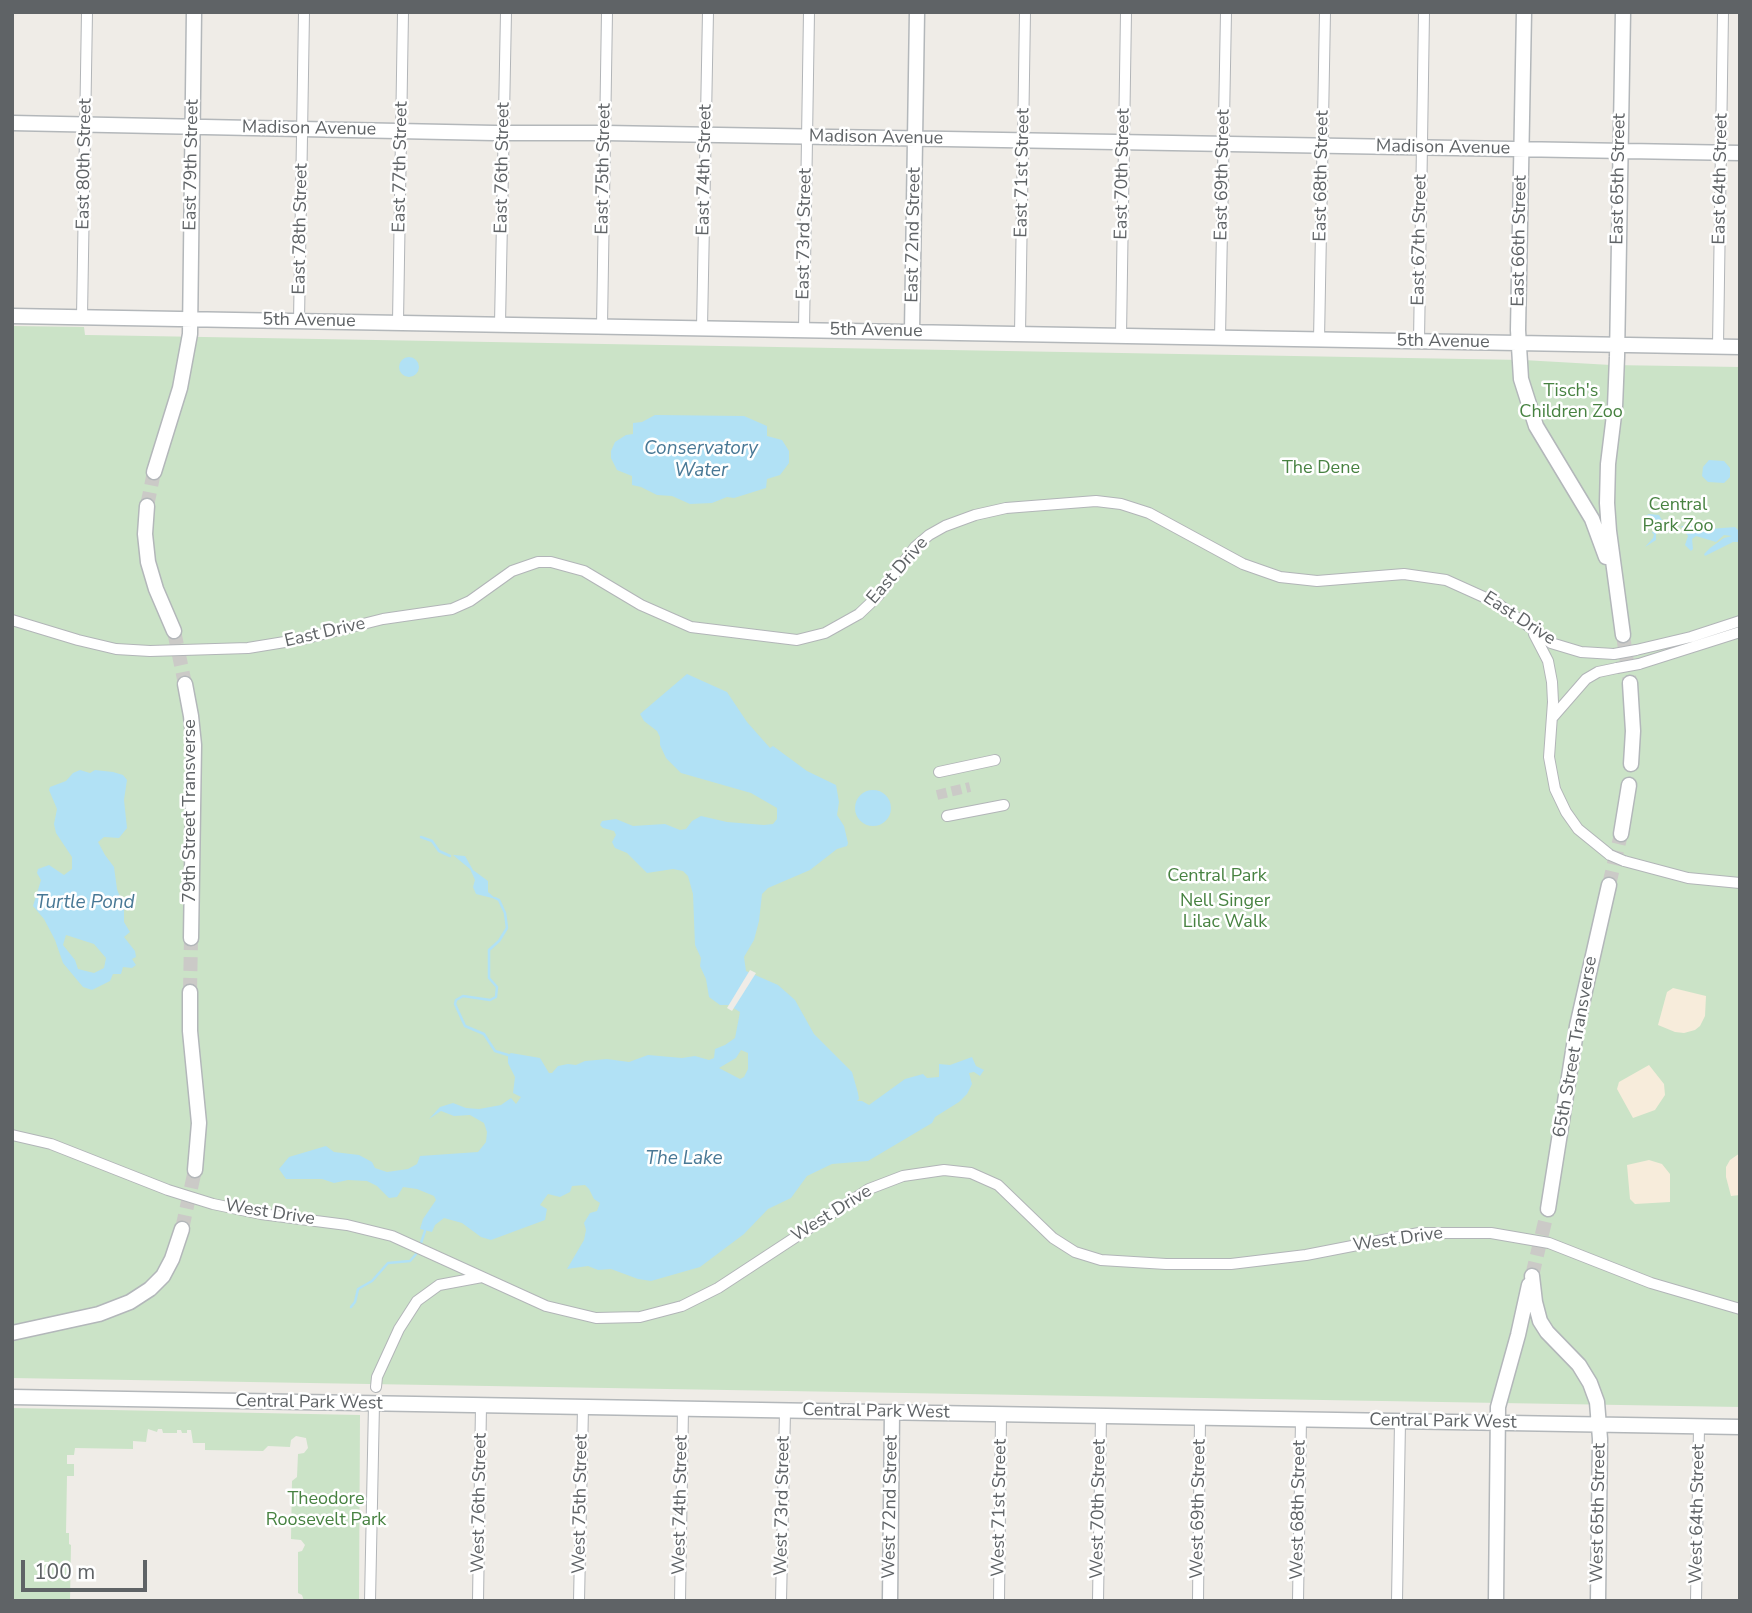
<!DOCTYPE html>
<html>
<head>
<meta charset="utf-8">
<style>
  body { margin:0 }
  #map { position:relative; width:1752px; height:1613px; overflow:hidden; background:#efece7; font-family:"Nunito Sans",sans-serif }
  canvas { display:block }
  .frame { position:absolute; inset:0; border:14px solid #5f6366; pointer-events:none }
  .scale { position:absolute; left:21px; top:1560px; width:126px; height:32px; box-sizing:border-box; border:4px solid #5f6366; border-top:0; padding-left:9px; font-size:21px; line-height:24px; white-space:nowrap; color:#5f6366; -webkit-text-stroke:5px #fff; paint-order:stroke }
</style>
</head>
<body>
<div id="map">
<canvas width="1752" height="1613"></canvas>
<div class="frame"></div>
<div class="scale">100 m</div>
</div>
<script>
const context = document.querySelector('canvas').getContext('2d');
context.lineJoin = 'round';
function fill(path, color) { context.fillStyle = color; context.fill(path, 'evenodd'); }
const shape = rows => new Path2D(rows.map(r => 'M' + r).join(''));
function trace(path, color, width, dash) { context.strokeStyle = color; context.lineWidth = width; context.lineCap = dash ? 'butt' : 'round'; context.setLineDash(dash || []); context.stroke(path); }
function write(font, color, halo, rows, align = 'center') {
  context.font = font + ' "Nunito Sans",sans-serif'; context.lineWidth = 5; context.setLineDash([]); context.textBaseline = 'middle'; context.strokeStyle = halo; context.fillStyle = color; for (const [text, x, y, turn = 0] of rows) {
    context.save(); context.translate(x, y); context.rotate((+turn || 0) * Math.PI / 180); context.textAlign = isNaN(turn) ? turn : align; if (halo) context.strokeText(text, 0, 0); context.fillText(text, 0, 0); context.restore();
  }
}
fill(shape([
  [12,326,84,327,85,335,89,335,1523,360,1611,365,1740,367,1740,1407,12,1378],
  [12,1408,360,1415,359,1601,304,1601,302,1595,298,1593,298,1552,302,1551,305,1545,301,1540,291,1539,292,1481,297,1477,298,1454,304,1453,308,1448,306,1438,296,1436,291,1440,290,1447,268,1446,263,1451,205,1450,205,1443,193,1443,191,1430,187,1430,187,1433,182,1433,181,1430,177,1430,177,1433,163,1433,162,1429,158,1429,157,1432,148,1429,146,1442,133,1441,133,1449,75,1448,74,1455,67,1455,67,1464,74,1464,74,1476,67,1476,66,1533,69,1533,69,1544,71,1545,70,1601,12,1601]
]), '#cbe3c7');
fill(shape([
  [1673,988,1706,996,1705,1016,1700,1026,1695,1030,1684,1033,1675,1032,1658,1025,1667,992],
  [1649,1065,1664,1084,1665,1095,1655,1110,1633,1118,1617,1089,1619,1082],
  [1740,1153,1740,1195,1731,1196,1726,1177,1726,1167,1730,1160],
  [1649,1160,1662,1164,1670,1174,1670,1202,1635,1204,1630,1199,1627,1165]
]), '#f7ecdb');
fill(shape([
  '399 367a10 10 0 1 1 20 0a10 10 0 1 1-20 0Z',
  [655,415,744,416,767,426,767,436,782,440,789,451,789,463,780,475,767,479,766,488,734,498,727,497,712,503,690,504,672,496,657,495,641,487,632,485,632,476,617,470,611,458,611,451,615,442,626,435,633,434,633,423,642,422],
  [1709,460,1724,461,1730,468,1730,477,1724,483,1708,482,1702,476,1703,467],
  [1649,514,1659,515,1662,520,1666,521,1667,525,1660,525,1656,533,1656,540,1645,547,1653,538,1654,534,1652,533,1657,523,1646,520,1645,516],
  [1681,526,1707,526,1710,529,1735,527,1740,532,1740,542,1733,542,1705,556,1704,554,1710,548,1724,538,1732,536,1724,535,1716,542,1696,536,1692,539,1693,549,1691,551,1685,545,1688,536],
  [687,674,727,692,747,722,770,748,773,746,807,771,836,785,839,802,837,815,844,826,848,843,847,846,837,849,810,870,768,888,762,894,759,921,754,940,744,957,746,971,778,985,795,1000,814,1034,852,1072,858,1093,859,1099,857,1101,862,1101,869,1105,905,1079,923,1074,927,1078,939,1077,939,1064,950,1065,972,1057,976,1066,984,1070,980,1076,974,1072,969,1073,972,1084,967,1094,959,1102,935,1117,932,1123,868,1161,832,1164,807,1176,791,1198,768,1209,744,1234,700,1267,651,1281,638,1279,611,1269,598,1270,588,1266,567,1269,584,1240,586,1230,584,1223,590,1213,597,1211,600,1203,594,1199,589,1189,585,1185,572,1186,570,1192,560,1197,548,1194,540,1205,547,1209,545,1220,491,1240,481,1237,462,1223,444,1218,435,1225,432,1232,420,1229,423,1219,436,1200,434,1196,417,1189,403,1187,397,1197,389,1198,377,1186,367,1181,348,1180,334,1183,322,1179,286,1179,279,1169,289,1157,326,1146,334,1152,359,1155,372,1162,375,1168,387,1172,408,1169,417,1164,420,1156,478,1152,486,1142,487,1132,484,1123,470,1115,454,1116,441,1111,429,1119,440,1107,453,1103,466,1108,479,1109,501,1105,511,1098,516,1104,521,1097,513,1093,515,1077,508,1063,508,1055,511,1053,540,1058,549,1073,552,1073,558,1066,568,1064,576,1065,585,1061,607,1059,629,1062,648,1055,682,1058,695,1056,709,1060,714,1058,715,1049,725,1045,735,1038,740,1012,729,1005,720,1005,709,997,706,979,700,966,701,958,695,945,693,894,688,876,683,871,673,869,647,873,627,853,615,848,612,842,616,835,614,831,603,828,600,825,602,821,616,819,633,826,665,824,680,830,686,829,692,821,701,816,727,822,764,825,773,824,777,819,777,808,751,793,681,773,666,758,660,745,660,737,657,731,644,721,640,714],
  [741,1050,748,1053,748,1069,744,1077,740,1079,719,1068,736,1058],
  [80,770,90,773,95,770,113,772,123,775,127,780,124,800,127,828,119,838,104,837,98,842,105,855,114,867,117,889,124,908,124,922,130,932,124,937,135,951,136,957,132,959,136,965,132,968,123,967,121,974,113,974,110,981,92,990,83,987,63,963,55,940,44,919,33,906,41,880,37,873,38,869,49,865,64,875,72,869,72,857,56,833,54,824,57,809,49,790,50,787,66,781,73,773],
  [66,935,94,944,106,958,104,968,94,973,78,969,75,960,63,945],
  '855 808a18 18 0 1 1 36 0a18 18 0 1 1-36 0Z',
  [453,855,465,856,473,870,488,881,488,892,496,899,476,894,473,887,475,880,470,869]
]), '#b1e1f5');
fill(shape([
  [750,970,756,973,732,1011,727,1008]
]), '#efece7');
trace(shape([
  [421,837,432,841,439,851,450,856],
  [495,898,499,900,505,913,507,928,499,941,489,950,489,978,497,987,496,997,490,1000,463,996,456,1000,455,1004,465,1026,484,1034,495,1051,508,1055],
  [420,1246,425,1231],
  [351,1307,355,1302,358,1289,372,1281,388,1263,410,1261,417,1253]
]), '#b1e1f5', 2.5);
trace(shape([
  [937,795,970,787]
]), '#cbcac7', 10, [10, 5]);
trace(shape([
  [147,506,154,472],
  [174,631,185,684],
  [1623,635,1630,683],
  [1609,885,1621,834],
  [190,992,191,938],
  [182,1229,195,1170],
  [1532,1276,1548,1209]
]), '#cbcac7', 14, [14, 7]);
const street = shape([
  [82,317,87,12],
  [299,321,304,12],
  [398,322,403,12],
  [500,324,506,12],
  [602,326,607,12],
  [702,328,708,12],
  [804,330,809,12],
  [1020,334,1025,12],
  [1121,336,1126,12],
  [1220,338,1226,12],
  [1319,340,1325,12],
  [1419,341,1424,12],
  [1718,346,1723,12],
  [12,620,78,640,116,649,150,651,248,648,303,639,383,619,452,609,470,601,512,571,538,562,551,562,584,571,641,605,691,627,797,640,825,633,859,614,878,596,915,547,929,535,945,526,975,515,1006,508,1096,501,1121,504,1149,513,1243,564,1280,577,1317,581,1404,574,1446,580,1497,603,1551,643,1581,652,1614,654],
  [1534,634,1548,661,1552,682,1553,702,1549,757,1555,789,1566,812,1578,829,1610,855],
  [1636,650,1691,637,1740,621],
  [1639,664,1740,632],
  [1552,718,1586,679,1598,672,1617,668],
  [939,772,995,760],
  [947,816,1004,805],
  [1624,861,1688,878,1740,883],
  [12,1135,51,1144,168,1190,213,1204,261,1214,347,1225,392,1236,546,1306,596,1318,640,1317,682,1306,718,1288,869,1189,903,1176,944,1170,971,1173,998,1185,1053,1238,1075,1252,1101,1260,1166,1264,1231,1264,1306,1255,1419,1233,1491,1233,1549,1243,1651,1283,1740,1309],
  [376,1387,377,1377,399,1329,417,1301,439,1285,482,1277],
  [370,1601,374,1404],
  [478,1601,481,1405],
  [579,1601,583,1407],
  [680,1601,683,1408],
  [781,1601,785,1411],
  [999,1601,1001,1414],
  [1098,1601,1101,1416],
  [1198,1601,1200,1418],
  [1298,1601,1301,1419],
  [1397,1601,1400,1421],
  [1696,1601,1699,1427]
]);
const secondary = shape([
  [1524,12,1518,330,1521,379,1536,426,1592,519,1606,557],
  [12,123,494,133,605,133,1740,153],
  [12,316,1740,347],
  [912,332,917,12],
  [154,472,180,388,190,334,194,12],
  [147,506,145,534,148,562,156,589,174,631],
  [1623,635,1609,531,1607,503,1608,464,1615,407,1617,357,1623,12],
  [1630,683,1633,731,1631,764],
  [185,684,191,716,194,745,191,938],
  [1621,834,1629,785],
  [190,992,190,1031,199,1123,195,1170],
  [1548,1209,1577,1026,1609,885],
  [1532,1276,1535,1302,1540,1321,1547,1332,1579,1365,1590,1383,1597,1402,1600,1439,1598,1601],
  [12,1333,99,1314,130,1302,150,1289,163,1276,172,1259,182,1229],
  [12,1397,1740,1427],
  [890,1601,892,1412],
  [1496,1601,1498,1407,1518,1335,1529,1285]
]);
trace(street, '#b2b5b8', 12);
trace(secondary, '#b3b7ba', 17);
trace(street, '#fff', 10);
trace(secondary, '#fff', 14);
const streetBridge = shape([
  [1614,654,1636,650],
  [1617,668,1639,664],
  [1610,855,1624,861]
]);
trace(streetBridge, '#b2b5b8', 12, []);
trace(streetBridge, '#fff', 10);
write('18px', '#5f6366', '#fff', [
  ["Madison Avenue",309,129,1],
  ["Madison Avenue",876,138,1],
  ["Madison Avenue",1443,148,1],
  ["East 80th Street",85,164,-89],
  ["East 79th Street",192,165,-89],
  ["East 77th Street",401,167,-89],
  ["East 76th Street",503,168,-89],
  ["East 75th Street",604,169,-89],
  ["East 74th Street",705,170,-89],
  ["East 71st Street",1023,173,-89],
  ["East 70th Street",1123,174,-89],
  ["East 69th Street",1223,175,-89],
  ["East 68th Street",1322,176,-89],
  ["East 65th Street",1619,179,-89],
  ["East 64th Street",1721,179,-89],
  ["East 78th Street",301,229,-89],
  ["East 73rd Street",805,234,-89],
  ["East 72nd Street",914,235,-89],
  ["East 67th Street",1420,240,-89],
  ["East 66th Street",1520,241,-89],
  ["5th Avenue",309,321,1],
  ["5th Avenue",876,331,1],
  ["5th Avenue",1443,342,1],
  ["East Drive",898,571,-49],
  ["East Drive",1519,619,33],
  ["East Drive",325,633,-13],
  ["79th Street Transverse",191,811,-90],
  ["65th Street Transverse",1576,1047,-80],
  ["West Drive",270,1213,9],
  ["West Drive",832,1214,-32],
  ["West Drive",1398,1240,-8],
  ["Central Park West",309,1403,1],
  ["Central Park West",876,1412,1],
  ["Central Park West",1443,1422,1],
  ["West 76th Street",480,1503,-89],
  ["West 75th Street",581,1504,-89],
  ["West 74th Street",681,1505,-89],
  ["West 73rd Street",783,1506,-89],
  ["West 72nd Street",891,1507,-89],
  ["West 71st Street",1000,1508,-89],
  ["West 70th Street",1099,1509,-89],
  ["West 69th Street",1199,1509,-89],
  ["West 68th Street",1299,1510,-89],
  ["West 65th Street",1599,1513,-89],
  ["West 64th Street",1698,1514,-89]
]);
write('18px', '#478241', '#fff', [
  ["Tisch's",1571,392],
  ["Children Zoo",1571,413],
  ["The Dene",1321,469],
  ["Central",1678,506],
  ["Park Zoo",1678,527],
  ["Central Park",1217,877],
  ["Nell Singer",1225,902],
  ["Lilac Walk",1225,923],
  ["Theodore",326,1500],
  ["Roosevelt Park",326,1521]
]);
write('italic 19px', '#487895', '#fff', [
  ["Conservatory",701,449],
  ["Water",701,471],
  ["Turtle Pond",85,903],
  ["The Lake",684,1159]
]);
</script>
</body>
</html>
